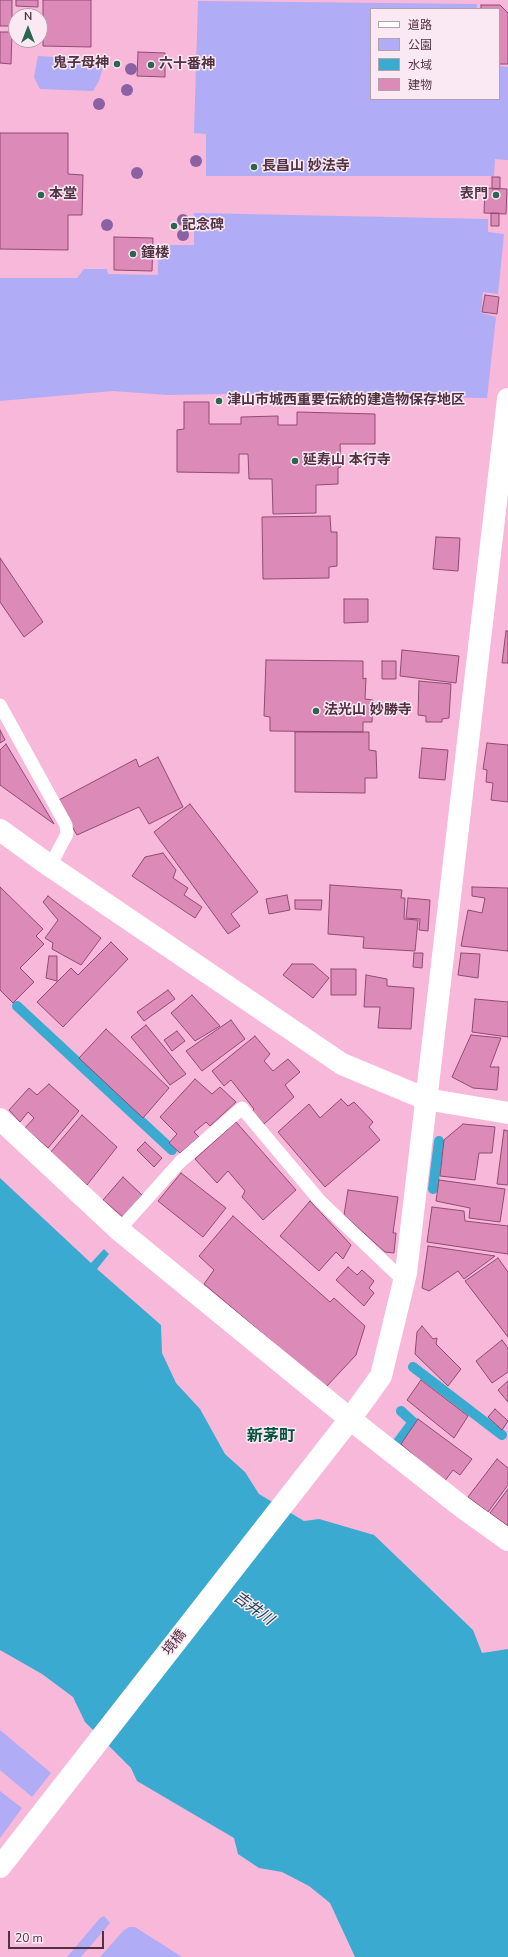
<!DOCTYPE html>
<html>
<head>
<meta charset="utf-8">
<style>
  body { margin:0 }
  #map { position:relative; width:508px; height:1957px; overflow:hidden; background:#f7b8d9; font-family:"Nunito Sans","Noto Sans JP",sans-serif }
  canvas { display:block }
  .legend { position:absolute; left:370px; top:8px; width:130px; height:92px; box-sizing:border-box; background:#fae9f2; border:1px solid #b6a0ac; margin:0; padding:5px 7px; list-style:none; font-size:12px; color:#513243 }
  .legend li { display:flex; align-items:center; gap:8px; height:20px }
  .legend b { width:20px; border:1px solid #b6a0ac }
  .north { position:absolute; left:8px; top:8px; width:40px; height:40px; box-sizing:border-box; background:#fae9f2; border:1px solid #b6a0ac; border-radius:50%; rotate:0deg; font-size:11px; font-weight:700; line-height:16px; text-align:center; color:#513243 }
  .north::after { content:''; display:block; margin:auto; width:14px; height:18px; background:#2a6650; clip-path:polygon(50% 0,100% 100%,50% 72%,0 100%) }
  .scale { position:absolute; left:8px; top:1931px; width:96px; height:18px; box-sizing:border-box; border:2px solid #513243; border-top:0; padding-left:5px; font-size:12px; line-height:14px; white-space:nowrap; color:#513243; -webkit-text-stroke:3px #fae9f2; paint-order:stroke }
</style>
</head>
<body>
<div id="map">
<canvas width="508" height="1957"></canvas>
<ul class="legend">
<li><b style="height:5px;background:#fff"></b>道路</li>
<li><b style="height:11px;background:#b0acf5"></b>公園</li>
<li><b style="height:11px;background:#3baad1"></b>水域</li>
<li><b style="height:11px;background:#dc8bb8"></b>建物</li>
</ul>
<div class="north">N</div>
<div class="scale">20 m</div>
</div>
<script>
const context = document.querySelector('canvas').getContext('2d');
context.lineJoin = 'round';
function fill(path, color) { context.fillStyle = color; context.fill(path, 'evenodd'); }
const shape = rows => new Path2D(rows.map(r => 'M' + r).join(''));
function trace(path, color, width, dash) { context.strokeStyle = color; context.lineWidth = width; context.lineCap = dash ? 'butt' : 'round'; context.setLineDash(dash || []); context.stroke(path); }
function write(font, color, halo, rows, align = 'center') {
  context.font = font + ' "Nunito Sans","Noto Sans JP",sans-serif'; context.lineWidth = 3; context.setLineDash([]); context.textBaseline = 'middle'; context.strokeStyle = halo; context.fillStyle = color; for (const [text, x, y, turn = 0] of rows) {
    context.save(); context.translate(x, y); context.rotate((+turn || 0) * Math.PI / 180); context.textAlign = isNaN(turn) ? turn : align; if (halo) context.strokeText(text, 0, 0); context.fillText(text, 0, 0); context.restore();
  }
}
fill(shape([
  [198,1,477,4,477,9,371,9,371,99,499,99,499,66,508,67,508,160,495,159,494,176,206,176,206,134,194,133],
  [38,56,96,60,103,67,99,81,93,91,40,89,34,77],
  [194,213,488,219,488,232,504,234,498,294,483,292,481,313,496,317,487,398,222,394,167,395,113,391,0,401,0,278,77,278,84,269,107,269,108,274,158,275,158,245,194,245],
  [0,1730,51,1773,32,1797,0,1770],
  [0,1791,22,1808,0,1838],
  [104,1916,110,1923,81,1957,67,1957,100,1918],
  [129,1927,135,1927,182,1957,100,1957,123,1931]
]), '#b0acf5');
fill(shape([
  [0,1178,91,1263,104,1249,109,1254,97,1269,161,1325,162,1353,176,1383,200,1409,225,1454,245,1472,259,1494,304,1521,319,1519,374,1535,473,1630,482,1653,508,1649,508,1957,355,1957,330,1903,309,1886,282,1872,259,1868,238,1854,234,1838,137,1781,131,1768,85,1722,73,1697,42,1674,0,1650]
]), '#3baad1');
trace(shape([
  [17,1006,172,1150],
  [433,1189,439,1141],
  [413,1367,502,1435],
  [398,1442,413,1422,401,1411]
]), '#3baad1', 10);
const building = shape([
  [0,0,12,0,12,26,0,26,0,0],
  [16,0,38,0,38,7,16,6,16,0],
  [43,0,91,0,91,47,43,46,43,0],
  [481,5,500,5,508,13,508,64,499,64,499,9,481,9,481,5],
  [0,32,12,32,11,64,0,63,0,32],
  [138,52,165,53,165,77,137,76,138,52],
  [0,133,68,133,68,174,83,175,82,215,68,215,68,250,0,249,0,133],
  [492,177,500,177,500,189,492,189,492,177],
  [485,188,507,189,506,214,484,213,485,188],
  [491,213,499,213,499,226,491,226,491,213],
  [114,237,153,238,152,271,114,270,114,237],
  [485,295,499,297,497,314,482,312,485,295],
  [184,402,209,402,209,424,241,424,241,417,278,416,278,425,297,425,297,412,375,414,375,444,340,444,341,467,338,468,338,484,316,485,316,513,273,514,272,479,249,479,248,454,239,454,239,473,177,472,177,430,184,429,184,402],
  [330,516,331,532,337,532,337,566,329,567,329,578,263,579,262,517,330,516],
  [436,537,460,538,458,571,433,569,436,537],
  [0,558,43,622,24,637,0,602,0,558],
  [344,599,368,599,368,622,344,623,344,599],
  [506,631,508,631,508,663,502,663,506,631],
  [402,650,459,656,456,683,400,676,402,650],
  [266,660,363,661,363,679,366,678,365,699,373,700,372,722,363,722,363,732,270,731,270,717,264,716,266,660],
  [382,661,396,661,396,679,382,679,382,661],
  [419,681,451,684,449,718,442,719,442,722,426,722,426,716,418,715,419,681],
  [0,730,5,740,0,743,0,730],
  [295,732,369,732,369,750,376,751,377,778,365,778,365,793,295,792,295,732],
  [487,743,508,745,508,802,491,800,493,783,486,782,487,770,483,769,487,743],
  [6,744,54,824,0,785,0,750,6,744],
  [422,748,448,750,445,780,419,778,422,748],
  [158,757,183,807,149,824,139,807,77,835,57,801,136,759,139,767,158,757],
  [190,804,258,892,231,914,240,926,228,934,154,832,190,804],
  [163,853,176,870,173,878,188,888,184,895,202,907,195,918,132,876,145,857,163,853],
  [330,885,402,890,401,898,405,898,404,919,418,920,415,951,363,948,364,937,328,934,330,885],
  [0,887,43,929,36,936,44,944,20,968,34,982,13,1003,0,990,0,887],
  [472,887,508,888,508,951,461,946,468,910,482,913,485,898,472,896,472,887],
  [287,895,290,910,269,914,266,899,287,895],
  [48,896,101,938,81,965,52,949,53,943,45,938,58,920,43,902,48,896],
  [408,898,430,900,428,931,419,930,420,919,406,918,408,898],
  [295,900,322,900,321,910,295,909,295,900],
  [111,942,128,959,63,1027,37,1002,71,968,78,975,111,942],
  [414,953,423,953,422,968,413,967,414,953],
  [461,953,480,954,478,978,458,975,461,953],
  [49,956,57,956,57,981,46,978,49,956],
  [292,964,313,964,329,978,313,998,283,975,292,964],
  [331,969,356,969,356,995,331,995,331,969],
  [366,975,387,979,387,986,414,988,411,1029,378,1028,380,1007,364,1007,366,975],
  [168,990,175,999,144,1021,137,1012,168,990],
  [192,995,220,1026,195,1041,171,1013,192,995],
  [475,999,508,1002,508,1037,472,1032,475,999],
  [231,1020,245,1039,202,1071,186,1051,231,1020],
  [146,1025,186,1074,170,1085,131,1037,146,1025],
  [106,1029,169,1088,143,1118,79,1058,106,1029],
  [177,1031,185,1041,172,1051,164,1040,177,1031],
  [471,1035,501,1038,490,1067,499,1067,497,1090,473,1088,452,1077,471,1035],
  [255,1036,270,1054,264,1061,273,1071,288,1059,300,1072,285,1085,294,1097,264,1124,252,1111,254,1109,231,1080,224,1086,212,1071,255,1036],
  [195,1079,212,1094,220,1087,236,1102,210,1126,206,1122,194,1132,199,1137,180,1153,169,1143,177,1134,160,1117,195,1079],
  [49,1084,79,1111,48,1148,25,1128,34,1118,28,1112,20,1122,9,1110,29,1088,37,1095,49,1084],
  [341,1099,348,1106,354,1102,373,1122,369,1127,380,1140,325,1187,278,1132,309,1104,320,1118,341,1099],
  [82,1115,117,1147,87,1185,50,1153,82,1115],
  [236,1122,296,1190,263,1220,242,1197,245,1191,228,1171,217,1183,195,1159,236,1122],
  [463,1124,495,1127,492,1153,479,1153,475,1180,440,1176,444,1140,463,1124],
  [504,1130,508,1131,508,1185,497,1184,504,1130],
  [145,1142,162,1158,154,1167,137,1150,145,1142],
  [181,1173,226,1208,203,1237,158,1201,181,1173],
  [123,1177,142,1195,123,1217,103,1200,123,1177],
  [439,1180,505,1189,500,1222,469,1218,470,1208,436,1201,439,1180],
  [348,1190,398,1197,393,1233,396,1233,394,1253,385,1252,344,1215,348,1190],
  [310,1201,351,1245,343,1259,336,1252,319,1271,280,1236,310,1201],
  [432,1207,464,1211,465,1221,508,1226,508,1254,427,1242,432,1207],
  [233,1216,330,1302,334,1298,365,1326,356,1355,326,1387,204,1284,214,1270,199,1256,233,1216],
  [428,1246,495,1256,464,1279,458,1271,429,1291,422,1288,428,1246],
  [498,1258,508,1272,508,1337,465,1281,498,1258],
  [348,1267,357,1275,362,1270,374,1281,369,1288,374,1293,364,1306,336,1280,348,1267],
  [422,1326,433,1339,437,1338,436,1344,461,1369,448,1386,415,1354,417,1332,422,1326],
  [502,1340,508,1348,508,1372,492,1383,476,1361,502,1340],
  [421,1380,468,1416,454,1438,407,1400,421,1380],
  [508,1381,508,1402,498,1390,508,1381],
  [495,1409,508,1421,502,1430,488,1417,495,1409],
  [418,1419,472,1459,460,1475,453,1470,444,1482,401,1444,418,1419],
  [497,1459,508,1468,508,1485,488,1512,468,1497,497,1459],
  [508,1489,508,1526,490,1513,508,1489]
]);
fill(building, '#dc8bb8');
trace(building, '#904b72', 1);
trace(shape([
  [0,705,66,825,67,834,50,866],
  [119,1230,180,1162,242,1108,320,1201,404,1281]
]), '#fff', 13);
trace(shape([
  [0,830,50,866,342,1064,426,1099,508,1113],
  [0,1119,119,1230,350,1419,462,1507,508,1540],
  [350,1419,381,1376,406,1273,508,399]
]), '#fff', 22);
trace(shape([
  [0,1867,350,1419]
]), '#fff', 22);
context.fillStyle = '#8a62a3';
for (const [x, y] of [
  [131,69],
  [127,90],
  [99,104],
  [196,161],
  [137,173],
  [183,220],
  [107,225],
  [183,235]
]) { context.beginPath(); context.arc(x, y, 6, 0, 2 * Math.PI); context.fill(); }
for (const [x, y, r, color] of [
  [117,64,4,"#2a6650"],
  [151,65,4,"#2a6650"],
  [254,167,4,"#2a6650"],
  [41,195,4,"#2a6650"],
  [496,195,4,"#2a6650"],
  [174,226,4,"#2a6650"],
  [133,254,4,"#2a6650"],
  [219,401,4,"#2a6650"],
  [295,461,4,"#2a6650"],
  [316,711,4,"#2a6650"]
]) { const dot = new Path2D(); dot.arc(x, y, r, 0, 2 * Math.PI); context.fillStyle = color; context.fill(dot); trace(dot, '#fae9f2', 1.5); }
write('bold 14px', '#513243', '#fae9f2', [
  ["鬼子母神",109,64,"right"],
  ["六十番神",159,65],
  ["長昌山 妙法寺",262,167],
  ["本堂",49,195],
  ["表門",488,195,"right"],
  ["記念碑",182,226],
  ["鐘楼",141,254],
  ["津山市城西重要伝統的建造物保存地区",227,401],
  ["延寿山 本行寺",303,461],
  ["法光山 妙勝寺",324,711]
], 'left');
write('14px', '#513243', '#fae9f2', [
  ["境橋",175,1643,-52]
]);
write('italic 15px', '#134253', '#fae9f2', [
  ["吉井川",253,1609,36]
]);
write('bold 16px', '#01523b', '#fae9f2', [
  ["新茅町",271,1437]
]);
</script>
</body>
</html>
